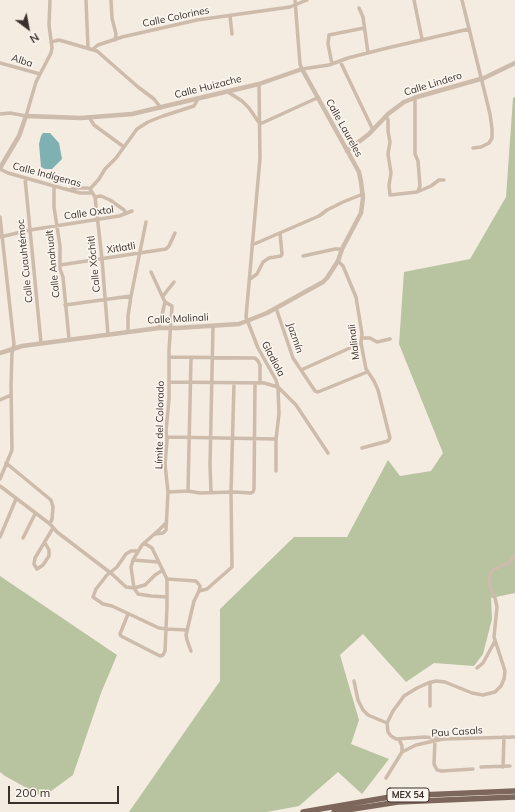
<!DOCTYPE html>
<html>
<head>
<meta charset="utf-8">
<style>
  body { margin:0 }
  #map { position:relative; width:515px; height:812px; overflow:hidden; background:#f4ebe1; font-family:Mulish,sans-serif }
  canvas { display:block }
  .north { position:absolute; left:8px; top:8px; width:40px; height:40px; -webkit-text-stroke:3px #fbf5ee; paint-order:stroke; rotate:148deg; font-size:11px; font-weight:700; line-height:16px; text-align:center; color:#3b302b }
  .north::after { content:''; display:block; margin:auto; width:14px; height:18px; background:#3b302b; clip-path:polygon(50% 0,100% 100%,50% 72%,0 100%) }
  .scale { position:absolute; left:8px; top:786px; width:111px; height:18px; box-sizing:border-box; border:2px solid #3b302b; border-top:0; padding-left:5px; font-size:12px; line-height:14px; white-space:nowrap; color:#3b302b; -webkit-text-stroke:3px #fbf5ee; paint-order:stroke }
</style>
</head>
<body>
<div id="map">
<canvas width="515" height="812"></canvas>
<div class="north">N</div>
<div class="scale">200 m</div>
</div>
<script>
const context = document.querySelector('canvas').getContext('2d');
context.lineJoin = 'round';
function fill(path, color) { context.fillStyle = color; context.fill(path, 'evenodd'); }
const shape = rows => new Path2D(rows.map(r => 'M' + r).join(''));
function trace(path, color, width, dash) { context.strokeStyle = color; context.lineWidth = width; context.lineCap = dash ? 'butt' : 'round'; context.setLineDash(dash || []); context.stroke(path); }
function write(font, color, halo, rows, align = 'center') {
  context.font = font + ' Mulish,sans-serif'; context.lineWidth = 3.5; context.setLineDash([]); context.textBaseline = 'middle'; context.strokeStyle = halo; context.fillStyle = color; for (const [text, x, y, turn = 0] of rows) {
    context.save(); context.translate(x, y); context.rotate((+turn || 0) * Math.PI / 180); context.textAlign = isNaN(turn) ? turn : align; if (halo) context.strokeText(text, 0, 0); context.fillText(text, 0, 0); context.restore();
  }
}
fill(shape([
  [515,97,515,593,491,598,492,619,483,654,474,666,434,663,406,682,363,634,340,655,359,720,351,744,389,759,362,794,338,772,299,806,267,812,129,812,220,681,220,609,294,537,347,537,388,460,400,476,431,471,443,453,399,344,404,272,470,259,506,197,513,98],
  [0,576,117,655,101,693,73,775,43,797,5,776,0,772]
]), '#b8c4a0');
fill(shape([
  [43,133,50,133,59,143,62,159,52,169,45,169,41,167,39,144,41,136]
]), '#7fb0b2');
trace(shape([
  [86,0,88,48],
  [111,0,112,18,116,34,115,40],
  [295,0,300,64,302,69,329,65,348,58,383,49,469,29],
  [414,0,422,39],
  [462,0,490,114,492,129,492,138,489,143,481,147,473,148],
  [359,8,363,17,368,53],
  [230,16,232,34],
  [51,42,59,40,97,51,138,87,154,99,161,108],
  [93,49,98,45,122,37,197,20,290,7,307,0],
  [340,61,373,130],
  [0,63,40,74],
  [332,64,328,44,329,35,364,28],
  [259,84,260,158,246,317,258,348,276,380,278,387,296,405,328,453],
  [228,92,242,101,249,108,260,124,317,98],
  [415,97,415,154,418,161,420,186,418,191],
  [0,114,10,113,26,116,36,82,51,53,52,48,49,25,50,0],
  [386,116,388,120,388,131,390,142,388,154,391,173,389,185,390,195,417,192,431,186,439,180,444,180],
  [89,117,94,125,124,147],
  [0,169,8,173,54,186,80,193,92,193],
  [25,178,41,343],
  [54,186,54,207,60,246,60,269,63,277,69,339],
  [90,189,99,179,105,169,116,158,137,129,148,122,163,116,194,106,198,99],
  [70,190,74,188,88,188,90,189,95,197,102,259,108,335],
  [95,197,101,196,110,200,124,210,126,213],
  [0,217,14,344,12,353,11,385,12,450,0,479],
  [0,237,30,230,119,216,132,211],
  [252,245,319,216,327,210,343,202,363,194],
  [303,256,335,249,342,249],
  [338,261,343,266,356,297,362,334,361,343,366,369,374,381,378,390,390,438,388,441,362,448],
  [60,265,166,249,169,246,175,233],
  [151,272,165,302,159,328],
  [250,279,257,274,263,262,269,258,281,256,282,254,280,233],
  [163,296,174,282],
  [65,305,131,296],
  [276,308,293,358,315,391,318,392,367,372],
  [128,332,128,316,131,296,146,222],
  [362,338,370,338,377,342,390,339],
  [169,357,255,358,258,361,260,365,260,383],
  [301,370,361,343],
  [169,382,264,383,278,387,279,414,276,439],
  [0,400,11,395],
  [167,437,276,439,276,471],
  [6,463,51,500,53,507,52,519,50,524],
  [0,486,50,524,57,532,112,574,126,587,134,588,145,585,155,575,163,570],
  [188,491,191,358],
  [168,492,188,491,200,493,234,492,251,493,253,492,254,489,255,383],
  [211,492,210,465,213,326],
  [166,523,160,529,142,545,133,560,131,567,134,588,138,594,151,596,167,597],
  [155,534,163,533,166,530,168,492,165,464,167,440,166,431,169,399,169,350,172,306,165,302],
  [0,537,16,499],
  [23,538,35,514],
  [45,543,49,550,49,556,43,565,37,569,34,564,35,558,53,528],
  [144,543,152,548,167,579,167,606,166,629,187,630],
  [133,560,158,562],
  [167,579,196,581,200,586,199,591,194,601,186,635,187,640,191,651],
  [199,591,207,589,232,567,231,492,234,383],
  [128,614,120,634,121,636,160,656,163,655,165,651,166,629,159,628,112,606,103,604,93,597,96,589,107,575,117,567,126,554,131,551,137,551],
  [477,668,483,663,495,641],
  [354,681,358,700,363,710,368,715,387,723],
  [430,682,430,706],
  [435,739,434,764,437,770,442,771,473,769],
  [443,739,425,737,396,739,391,736,388,732,387,723,393,711,404,696,417,688,428,683,436,681,445,682,472,693,483,695,495,692,501,686,504,679,505,671,494,637,497,607,495,598,490,588,489,579,491,572,494,569,509,563,515,555],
  [402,752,416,745,443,739,515,737],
  [481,767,510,766],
  [503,767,504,737],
  [386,778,402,752,402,746,399,739]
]), '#cdbbac', 3.5);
trace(shape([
  [347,151,369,134,388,114,404,102,417,97,484,78,515,63],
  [0,168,19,136,26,116,81,118,132,114,259,84,302,69,359,172,361,182,363,198,361,213,342,249,338,261,327,278,323,282,267,313,239,324,177,328,159,328,22,346,0,353]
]), '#cdbbac', 4.5);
trace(shape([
  [303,812,396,796,515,791],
  [334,812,398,802,515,797]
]), '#7d675c', 5.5);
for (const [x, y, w] of [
  [408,795,42]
]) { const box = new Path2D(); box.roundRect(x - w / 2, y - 7, w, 14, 3); context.fillStyle = '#fbf5ee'; context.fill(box); trace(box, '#3b302b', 1); }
write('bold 9px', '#3b302b', null, [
  ["MEX 54",408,795]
]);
write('10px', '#3b302b', '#fbf5ee', [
  ["Calle Colorines",176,17,-12],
  ["Alba",22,61,18],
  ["Calle Lindero",433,84,-17],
  ["Calle Huizache",208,87,-14],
  ["Calle Laureles",344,128,61],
  ["Calle Indígenas",47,175,15],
  ["Calle Oxtol",89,213,-8],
  ["Xitlatli",121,248,-9],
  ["Calle Cuauhtémoc",25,261,-96],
  ["Calle Anahualt",53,264,-96],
  ["Calle Xóchitl",94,264,-96],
  ["Calle Malinali",178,319,-3],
  ["Jazmín",295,338,71],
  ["Malinali",354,342,-97],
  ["Gladiola",273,359,62],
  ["Límite del Colorado",160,425,-89],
  ["Pau Casals",457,732,-4]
]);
</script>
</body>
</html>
